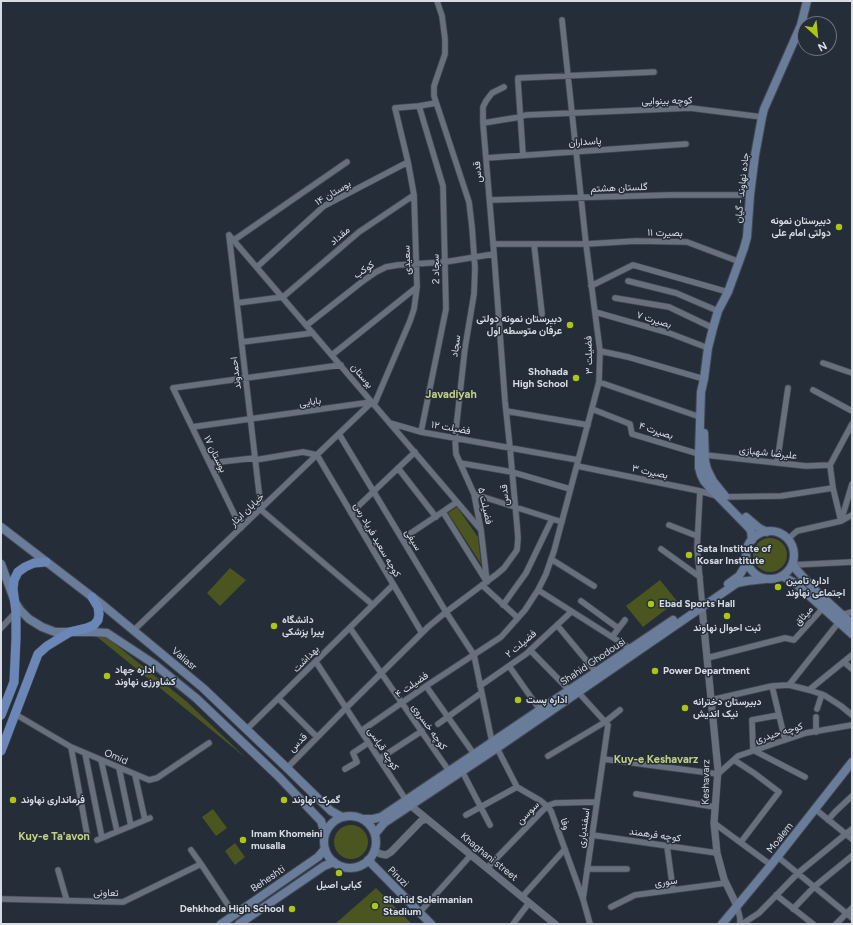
<!DOCTYPE html>
<html>
<head>
<meta charset="utf-8">
<style>
  body { margin:0 }
  #map { position:relative; width:853px; height:925px; overflow:hidden; background:#252d39; font-family:Figtree,sans-serif }
  canvas { display:block }
  .frame { position:absolute; inset:0; border:2px solid #d8dde5; pointer-events:none }
  .north { position:absolute; left:797px; top:16px; width:40px; height:40px; box-sizing:border-box; background:#252d39; border:1px solid #6d737e; border-radius:50%; rotate:153deg; font-size:11px; font-weight:700; line-height:16px; text-align:center; color:#d8dde5 }
  .north::after { content:''; display:block; margin:auto; width:14px; height:18px; background:#abc614; clip-path:polygon(50% 0,100% 100%,50% 72%,0 100%) }
</style>
</head>
<body>
<div id="map">
<canvas width="853" height="925"></canvas>
<div class="frame"></div>
<div class="north">N</div>
</div>
<script>
const context = document.querySelector('canvas').getContext('2d');
context.lineJoin = 'round';
function fill(path, color) { context.fillStyle = color; context.fill(path, 'evenodd'); }
const shape = rows => new Path2D(rows.map(r => 'M' + r).join(''));
function trace(path, color, width, dash) { context.strokeStyle = color; context.lineWidth = width; context.lineCap = dash ? 'butt' : 'round'; context.setLineDash(dash || []); context.stroke(path); }
function write(font, color, halo, rows, align = 'center') {
  context.font = font + ' Figtree,Vazirmatn,sans-serif'; context.lineWidth = 3; context.setLineDash([]); context.textBaseline = 'middle'; context.strokeStyle = halo; context.fillStyle = color; for (const [text, x, y, turn = 0] of rows) {
    context.save(); context.translate(x, y); context.rotate((+turn || 0) * Math.PI / 180); context.textAlign = isNaN(turn) ? turn : align; if (halo) context.strokeText(text, 0, 0); context.fillText(text, 0, 0); context.restore();
  }
}
fill(shape([
  [457,507,478,537,481,564,448,513],
  '753 555a17 17 0 1 1 34 0a17 17 0 1 1-34 0Z',
  [230,568,246,580,220,606,207,593],
  [660,580,677,601,643,627,626,606],
  [104,635,186,701,246,758,96,636],
  [213,809,227,828,216,836,202,817],
  '334 842a17 17 0 1 1 34 0a17 17 0 1 1-34 0Z',
  [235,843,245,857,235,865,225,851],
  [376,888,412,924,335,924]
]), '#4a551f');
const minor = shape([
  [437,1,442,16,445,39,445,54,434,86,434,96,469,202,472,227,475,268,474,294,465,348,455,438,456,454,474,494,481,530,487,582],
  [419,106,443,186,446,309,421,432],
  [483,123,520,117,526,115,690,108,762,117],
  [523,155,518,82,518,78,654,72],
  [486,158,686,144],
  [490,200,670,195,750,195],
  [229,235,481,530],
  [229,235,261,509],
  [234,240,347,162],
  [493,244,586,244,636,241,687,242,740,262],
  [534,244,542,314],
  [257,267,324,206,408,162],
  [628,281,676,293,718,311],
  [591,286,633,265,728,292],
  [615,298,669,307,713,328],
  [237,303,283,297,359,232,414,195],
  [595,312,669,333,708,348],
  [307,325,363,281,376,272,386,267,398,265,445,262,494,254],
  [242,342,313,333],
  [600,351,628,357,704,379],
  [332,355,417,287],
  [823,363,852,373],
  [599,382,700,417],
  [813,390,852,411],
  [374,405,410,321,414,309,417,287,414,195,408,162,395,108,419,106,436,103],
  [592,409,630,424,632,434,699,454],
  [506,411,588,425],
  [390,423,421,432,578,460],
  [192,427,372,402],
  [339,434,446,612,474,655,492,742],
  [705,455,806,466,830,465],
  [255,460,303,452,317,455,422,633],
  [210,463,255,458],
  [460,463,512,472,570,489],
  [777,463,788,388],
  [577,466,700,491,720,497,781,496,833,488],
  [398,468,436,517],
  [700,491,697,548,702,601],
  [474,494,562,522],
  [260,509,373,605],
  [443,512,485,579],
  [351,513,415,452],
  [841,521,833,488,830,465,852,424],
  [841,521,852,484],
  [669,525,697,536],
  [241,528,173,388,341,365],
  [402,539,438,515,457,502],
  [788,539,797,531,841,521,852,515],
  [661,549,700,577],
  [551,559,594,586],
  [792,565,852,562],
  [482,585,518,618],
  [538,590,631,649],
  [581,601,618,628],
  [503,605,526,573,552,519],
  [841,615,852,612],
  [557,625,596,672],
  [1,628,16,612],
  [350,628,449,771],
  [134,630,372,402],
  [612,637,625,620],
  [530,650,569,690],
  [707,658,785,638,794,640,823,608],
  [316,662,406,800],
  [844,662,852,669],
  [509,666,540,710],
  [789,685,839,622],
  [426,686,474,754],
  [480,686,526,654,571,612],
  [772,686,785,740],
  [809,690,852,655],
  [578,692,608,725,583,899],
  [279,699,317,737],
  [711,700,772,686,789,685,809,690,824,695,841,706,852,715],
  [817,709,822,694],
  [15,714,71,747,149,780,157,778,209,743],
  [779,715,752,720,753,750,805,777],
  [438,724,481,693],
  [247,729,393,585],
  [361,731,426,686,501,637,525,610,538,590,546,574,554,551,599,382,600,351,586,244,562,20],
  [816,732,816,717],
  [71,747,87,834],
  [497,748,517,787,541,801,547,806,551,811,583,899,590,924],
  [85,753,102,838],
  [548,756,605,722,620,710],
  [379,759,422,731],
  [603,759,718,774,738,756,773,744,806,733,852,725],
  [101,760,117,831],
  [734,760,754,773,779,792,741,842],
  [119,768,131,826],
  [287,768,346,708,428,627,446,612,497,574,504,568,517,550,518,538,517,525,510,448,505,401,494,254,483,123,483,107,486,101,492,93,504,87],
  [345,769,357,762,353,753,368,743],
  [462,771,490,825],
  [135,775,145,820],
  [636,794,715,807],
  [815,809,852,839],
  [466,815,517,787],
  [828,820,835,812,852,796],
  [714,823,771,865],
  [592,835,717,853],
  [97,840,150,818],
  [667,846,673,890],
  [191,850,201,864,234,914],
  [778,857,852,918],
  [487,868,547,806,555,803,596,802],
  [587,869,627,869],
  [58,870,67,901],
  [776,895,813,924],
  [522,897,565,849],
  [1,899,123,902,201,864],
  [737,906,740,918,740,924],
  [611,907,635,895,726,883],
  [793,909,814,887,852,856],
  [420,912,471,855],
  [513,924,529,903],
  [742,924,759,913,798,873,852,829],
  [836,924,852,908]
]);
const tertiary = shape([
  [702,607,718,770,714,823,717,853,724,879,737,906],
  [410,805,555,924],
  [374,851,381,854,386,855,391,852,421,821,427,819]
]);
const secondary = shape([
  [704,433,705,461,707,469,713,481,725,496],
  [746,517,759,528,767,532],
  [1,527,104,606,203,688,287,768,331,811,342,817],
  '746 555a24 24 0 1 1 48 0a24 24 0 1 1-48 0Z',
  [752,540,751,531,749,528,711,489,704,481,701,475,699,468,699,454,701,392,704,379,708,348,713,328,718,311,728,292,744,248,747,237,750,195,755,155,762,117,764,109,801,25,807,1],
  [1,564,15,602,20,610,29,619,42,627,55,632,92,632,107,633,154,664,196,698,279,777,321,821,325,834],
  [792,565,817,592,852,624],
  [782,576,795,583,852,634],
  [728,584,739,576,747,563],
  '324 842a26 26 0 1 1 52 0a26 26 0 1 1-52 0Z',
  [363,819,373,819,381,817,673,620],
  [375,834,384,823,497,748,711,601,737,583,747,581,765,579],
  [368,860,431,924],
  [221,924,318,857,325,849],
  [239,924,324,866,334,862],
  [722,924,771,865,852,762]
]);
const primary = shape([
  [1,715,14,682,16,638,16,612,13,589,14,580,18,572,25,567,34,563,46,562],
  [1,751,38,654,47,646,70,632,87,628,94,625,98,620,99,614,98,607,92,597]
]);
trace(minor, '#434953', 7);
trace(tertiary, '#434953', 8);
trace(secondary, '#434953', 10);
trace(primary, '#434953', 10);
trace(minor, '#68707e', 5.5);
trace(tertiary, '#68707e', 7);
trace(secondary, '#697c9a', 8);
trace(primary, '#6a87b7', 9);
for (const [x, y, r, color] of [
  [839,227,4,"#abc614"],
  [570,325,4,"#abc614"],
  [576,378,4,"#abc614"],
  [689,555,4,"#abc614"],
  [778,587,4,"#abc614"],
  [651,604,4,"#abc614"],
  [727,616,4,"#abc614"],
  [274,626,4,"#abc614"],
  [655,671,4,"#abc614"],
  [107,676,4,"#abc614"],
  [518,700,4,"#abc614"],
  [685,708,4,"#abc614"],
  [13,800,4,"#abc614"],
  [284,800,4,"#abc614"],
  [243,840,4,"#abc614"],
  [339,873,4,"#abc614"],
  [375,906,4,"#abc614"],
  [292,909,4,"#abc614"]
]) { const dot = new Path2D(); dot.arc(x, y, r, 0, 2 * Math.PI); context.fillStyle = color; context.fill(dot); trace(dot, '#252d39', 1.5); }
write('10px', '#d8dde5', '#252d39', [
  ["کوچه بینوایی",667,101,-1],
  ["پاسداران",585,142,-4],
  ["قدس",478,172,-95],
  ["گلستان هشتم",619,188,-2],
  ["جاده نهاوند - گیان",742,188,-84],
  ["بوستان ۱۴",333,193,-31],
  ["بصیرت ۱۱",665,233,1],
  ["مقداد",340,236,-41],
  ["سعیدی",407,260,-92],
  ["سجاد 2",436,269,-91],
  ["کوکب",364,270,-34],
  ["بصیرت ۷",654,320,17],
  ["سجاد",456,346,-82],
  ["فضیلت ۳",589,355,-92],
  ["احمدوند",236,373,-97],
  ["بوستان",362,376,50],
  ["بابایی",310,402,-8],
  ["فضیلت ۱۲",451,428,10],
  ["بصیرت ۴",656,431,18],
  ["علیرضا شهبازی",768,453,6],
  ["بوستان ۱۷",215,454,64],
  ["بصیرت ۳",650,472,12],
  ["قدس",505,495,-96],
  ["فضیلت ۵",485,506,77],
  ["خیابان ایثار",247,510,-44],
  ["کوچه سعید فریاد رس",377,540,60],
  ["سیفی",413,540,59],
  ["میثاق",804,616,-48],
  ["فضیلت ۲",521,644,-40],
  ["Valiasr",184,659,40],
  ["بهداشت",306,659,-45],
  ["Shahid Ghodousi",593,662,-34],
  ["فضیلت ۴",412,685,-34],
  ["کوچه خسروی",429,727,55],
  ["کوچه حیدری",779,733,-17],
  ["قدس",298,743,-46],
  ["کوچه قیاسی",383,749,57],
  ["Omid",116,757,23],
  ["Keshavarz",706,782,-89],
  ["سوسن",528,813,-46],
  ["وفا",565,824,70],
  ["اسفندیاری",584,828,-82],
  ["کوچه فرهمند",655,835,8],
  ["Moalem",780,838,-52],
  ["Khaghani street",489,857,39],
  ["Piruzi",398,877,45],
  ["Beheshti",268,879,-34],
  ["سوری",666,882,-8],
  ["تعاونی",106,893,1]
]);
write('bold 10px', '#d8dde5', '#252d39', [
  ["دبیرستان نمونه",831,221,"right"],
  ["دولتی امام علی",831,233,"right"],
  ["دبیرستان نمونه دولتی",562,319,"right"],
  ["عرفان متوسطه اول",562,331,"right"],
  ["Shohada",568,372,"right"],
  ["High School",568,384,"right"],
  ["Sata Institute of",697,549],
  ["Kosar Institute",697,561],
  ["اداره تامین",786,581],
  ["اجتماعی نهاوند",786,593],
  ["Ebad Sports Hall",659,604],
  ["دانشگاه",282,620],
  ["پیرا پزشکی",282,632],
  ["ثبت احوال نهاوند",727,628,"center"],
  ["اداره جهاد",115,670],
  ["کشاورزی نهاوند",115,682],
  ["Power Department",663,671],
  ["اداره پست",526,700],
  ["دبیرستان دخترانه",693,702],
  ["نیک اندیش",693,714],
  ["فرمانداری نهاوند",21,800],
  ["گمرک نهاوند",292,800],
  ["Imam Khomeini",251,834],
  ["musalla",251,846],
  ["کبابی اصیل",339,885,"center"],
  ["Shahid Soleimanian",383,900],
  ["Stadium",383,912],
  ["Dehkhoda High School",284,909,"right"]
], 'left');
write('bold 11px', '#c0d186', '#252d39', [
  ["Javadiyah",451,395],
  ["Kuy-e Keshavarz",656,760],
  ["Kuy-e Ta'avon",54,837]
]);
</script>
</body>
</html>
